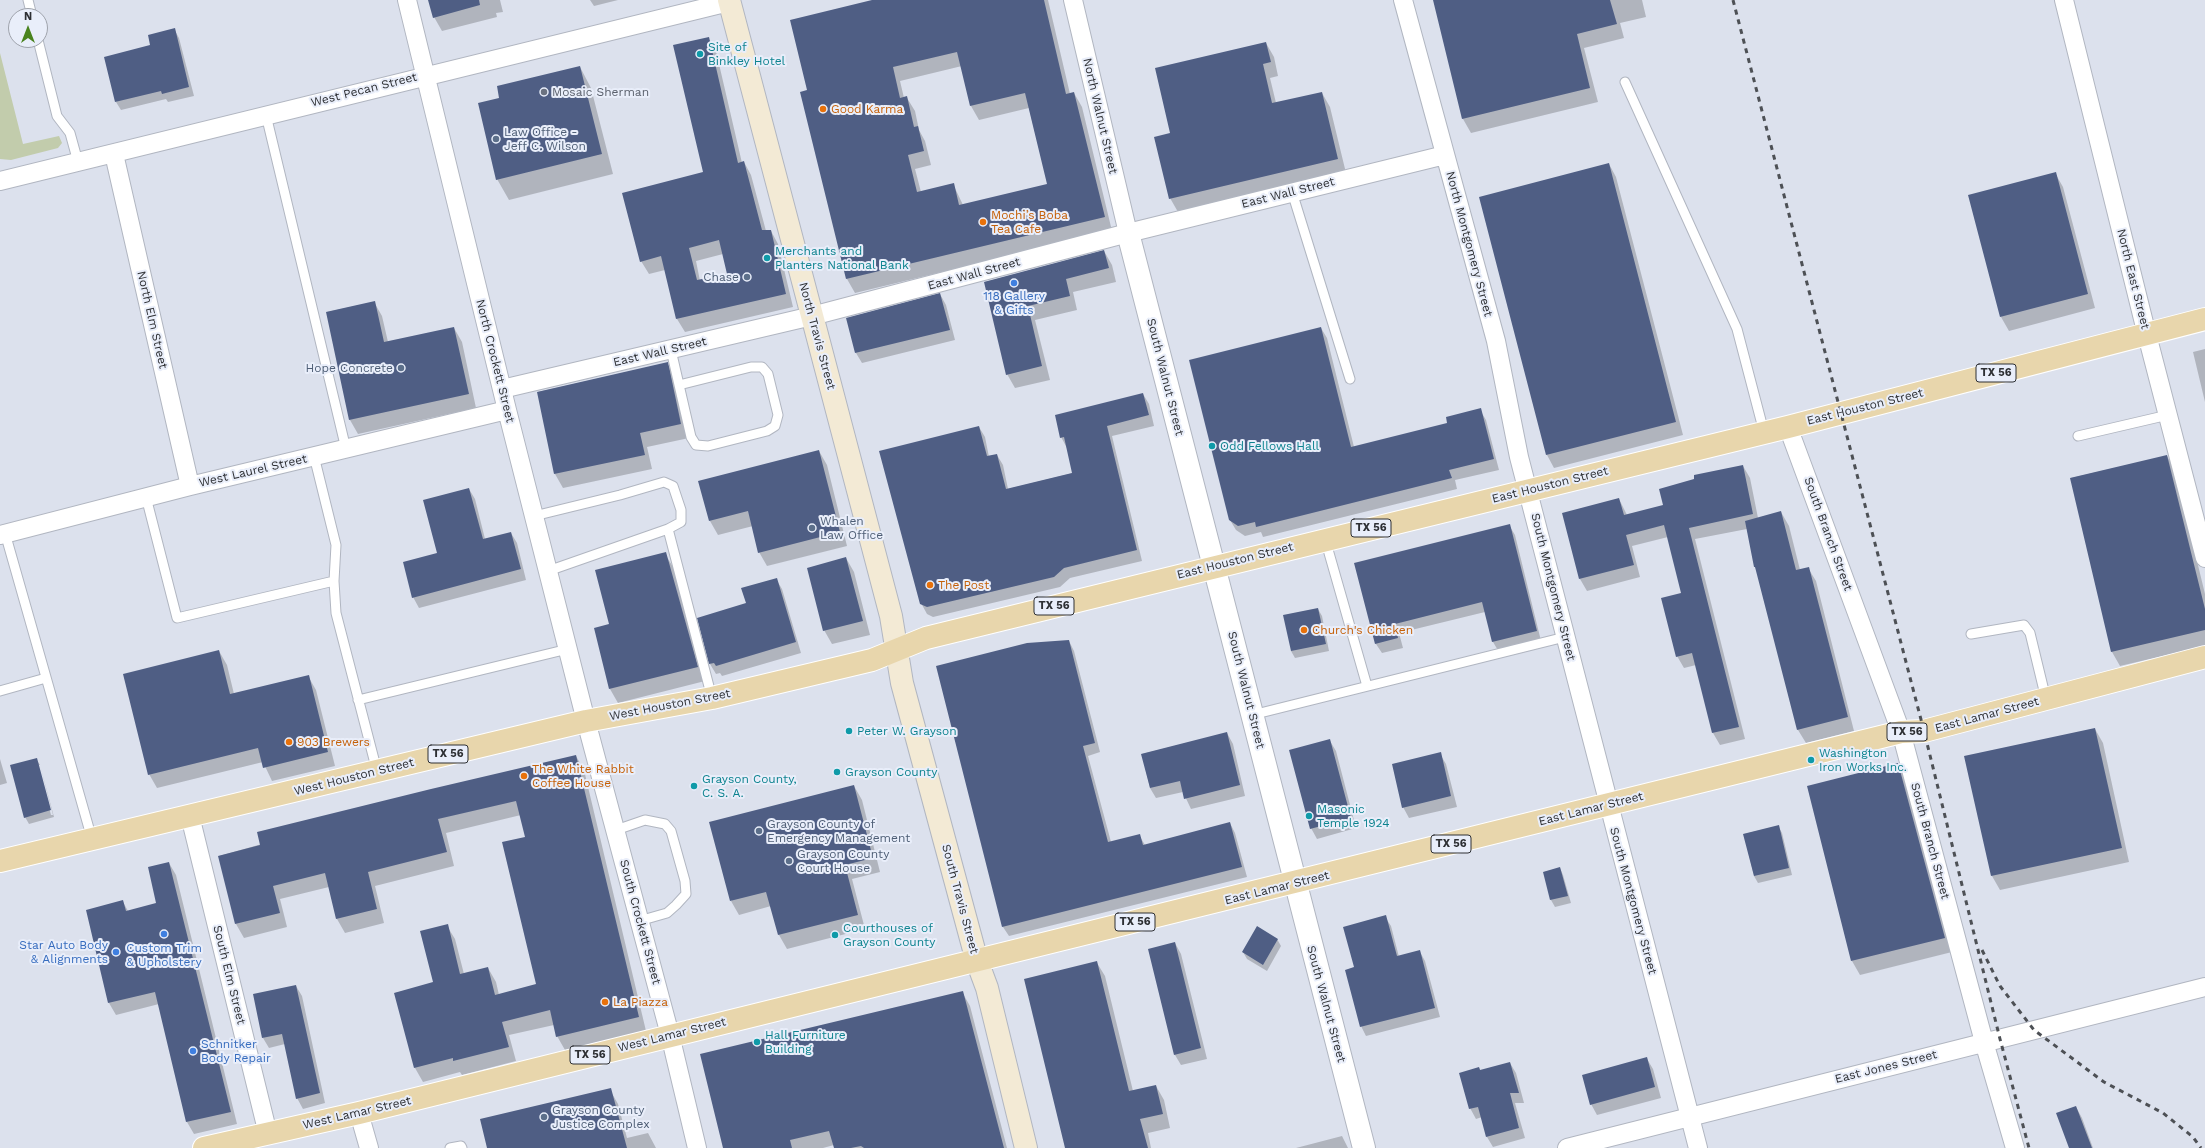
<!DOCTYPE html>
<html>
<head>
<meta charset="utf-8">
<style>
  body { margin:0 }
  #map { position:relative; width:2205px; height:1148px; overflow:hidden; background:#dce1ed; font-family:"Work Sans",sans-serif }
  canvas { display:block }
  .north { position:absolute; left:8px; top:8px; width:40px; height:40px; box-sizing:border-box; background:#e9eefa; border:1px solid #9ea2ab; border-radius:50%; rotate:0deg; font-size:11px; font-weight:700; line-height:16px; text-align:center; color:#2e3034 }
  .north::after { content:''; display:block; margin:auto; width:14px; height:18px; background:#49831e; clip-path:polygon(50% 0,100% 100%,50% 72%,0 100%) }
</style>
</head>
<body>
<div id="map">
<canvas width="2205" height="1148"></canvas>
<div class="north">N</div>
</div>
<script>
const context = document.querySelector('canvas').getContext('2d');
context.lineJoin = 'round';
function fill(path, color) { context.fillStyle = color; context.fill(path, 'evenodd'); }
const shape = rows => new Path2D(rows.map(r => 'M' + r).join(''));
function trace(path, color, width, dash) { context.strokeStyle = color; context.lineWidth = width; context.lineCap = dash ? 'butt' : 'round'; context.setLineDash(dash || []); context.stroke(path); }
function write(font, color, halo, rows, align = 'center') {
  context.font = font + ' "Work Sans",sans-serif'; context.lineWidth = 4; context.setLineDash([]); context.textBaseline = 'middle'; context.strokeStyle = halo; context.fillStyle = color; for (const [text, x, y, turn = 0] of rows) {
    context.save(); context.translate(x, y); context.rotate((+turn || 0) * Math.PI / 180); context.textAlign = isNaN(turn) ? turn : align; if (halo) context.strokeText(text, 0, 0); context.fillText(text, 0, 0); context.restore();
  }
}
fill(shape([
  [0,53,23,144,59,136,62,143,58,148,11,160,0,159]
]), '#c2ccac');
fill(shape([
  [429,0,500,0,503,12,496,13,497,17,442,31,434,17],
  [590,0,618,0,594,6],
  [876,0,1048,0,1070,94,1074,93,1082,107,1112,231,855,293,847,279,809,91],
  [962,66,971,106,979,120,1029,108,1048,185,963,205,953,184,921,192,915,169,931,165,925,141,919,130,915,111,907,98,904,98,900,81],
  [1434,0,1642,0,1646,17,1620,23,1624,38,1584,48,1598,102,1471,133,1463,119],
  [174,29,179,38,194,96,168,102,166,99,121,110,116,102,151,46],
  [708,38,716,51,742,163,744,162,751,175,766,231,771,231,778,244,793,307,685,332,677,319,665,270,649,274,641,261,704,173],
  [723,254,728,274,700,281,696,261],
  [1266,43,1274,57,1278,76,1270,78,1276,103,1322,93,1330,107,1346,173,1178,212,1170,198,1172,134],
  [580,67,591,88,613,174,509,200,497,179,501,99],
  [1609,164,1616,177,1683,435,1554,468,1547,455],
  [2055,173,2063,187,2095,308,2009,331,2001,317],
  [1104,251,1112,265,1116,282,1073,292,1077,310,1035,320,1050,380,1015,388,1007,374,985,282],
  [940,294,946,305,955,340,862,363,856,353,848,319],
  [374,302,382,316,388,342,454,328,462,342,476,408,358,434,350,420,327,312],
  [1321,328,1327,338,1354,447,1449,424,1480,410,1486,420,1499,470,1455,480,1457,489,1263,537,1261,532,1245,536,1236,530,1230,520],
  [2205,349,2205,402,2193,352],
  [667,363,675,377,689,438,647,447,652,469,563,488,555,474,538,392],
  [1143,394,1149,404,1154,426,1112,436,1142,561,1070,578,1060,587,933,617,927,614,921,603,979,427,985,437,989,457,997,455,1003,465,1008,489,1073,473,1067,448,1061,437],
  [819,451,827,465,847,546,767,566,759,552,753,526,718,535,710,521,700,482],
  [2167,456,2175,470,2205,594,2205,646,2120,666,2112,652,2071,478],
  [1743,466,1750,478,1758,518,1781,512,1789,526,1800,570,1808,568,1816,581,1854,731,1806,743,1798,730,1758,572,1755,567,1747,529,1695,539,1745,739,1720,745,1713,733,1696,665,1684,668,1677,656,1682,593,1668,537,1632,546,1640,577,1587,591,1580,579,1563,514,1619,499,1627,515,1664,506],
  [469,489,475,499,485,539,511,533,517,543,526,580,419,608,413,597,438,553],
  [1509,525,1515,535,1541,641,1499,652,1493,642,1485,612,1399,633,1403,648,1382,653,1376,644,1356,564],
  [665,554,673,567,705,681,618,703,610,689,595,629,610,625],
  [846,558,854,572,870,635,832,644,824,630],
  [776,579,782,589,801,653,722,676,720,673,716,674,710,664,747,604],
  [1318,609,1322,616,1329,651,1295,658,1291,651],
  [1069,641,1074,651,1100,752,1088,756,1111,842,1139,835,1145,845,1230,823,1235,833,1247,877,1009,936,1003,927],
  [219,651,227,665,234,694,308,676,316,690,335,766,272,781,263,762,157,788,149,774],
  [2095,729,2103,743,2129,862,2000,890,1992,876,1966,757],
  [1227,733,1233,744,1245,796,1191,809,1183,792,1156,798,1150,788,1142,754],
  [1330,741,1336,751,1356,828,1317,839,1311,828],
  [1440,754,1446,764,1457,807,1409,818,1403,807],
  [576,756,584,770,646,1031,565,1050,557,1036,554,1025,509,1035,516,1061,462,1075,460,1072,423,1082,415,1068,395,993,435,983,447,926,455,939,464,974,488,968,496,982,499,995,538,985,526,838,521,815,446,833,454,866,375,886,384,923,345,933,337,919,329,887,280,899,287,927,244,938,236,924,219,856],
  [0,759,7,783,0,785],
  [36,759,40,765,38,765,51,815,53,815,40,765,54,817,29,824,25,817],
  [1898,764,1906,778,1952,952,1860,975,1852,961],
  [854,786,862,800,880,872,852,879,865,929,787,949,779,935,771,906,739,915,731,901],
  [1778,826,1782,833,1792,875,1758,883,1754,876,1744,834],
  [169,863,176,875,237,1124,194,1134,187,1122,159,1004,116,1015,109,1003,123,902,128,911,157,904],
  [1560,868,1563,875,1571,903,1555,907,1551,900,1544,872],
  [1385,917,1391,926,1399,957,1420,952,1425,961,1440,1017,1366,1036,1361,1026,1355,968],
  [1277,939,1281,946,1267,971,1247,959,1243,952],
  [1175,943,1181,954,1207,1059,1181,1065,1175,1055,1149,950],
  [1097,963,1105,976,1133,1091,1156,1086,1164,1100,1170,1128,1148,1133,1151,1148,1066,1148],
  [296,986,302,996,325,1103,303,1109,297,1098,285,1044,269,1048,263,1038],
  [962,992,970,1006,1007,1148,835,1148,834,1145,823,1148,724,1148],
  [1647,1059,1653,1069,1661,1098,1597,1115,1591,1104],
  [1510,1063,1516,1073,1524,1103,1515,1103,1525,1138,1493,1147,1487,1137,1482,1117,1476,1119,1470,1108,1479,1068,1481,1071],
  [610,1090,618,1104,627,1138,648,1133,656,1148,488,1148],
  [2076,1107,2082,1118,2093,1148,2070,1148],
  [1342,1136,1348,1148,1296,1148]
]), '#0003');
fill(shape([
  [428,0,479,0,480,5,433,18],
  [872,0,1044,0,1066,94,1074,92,1105,217,846,279,800,92,807,90,790,20],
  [957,52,970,106,1025,93,1047,184,959,205,954,183,917,192,908,155,924,151,918,126,914,127,907,96,900,98,893,67],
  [1433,0,1610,0,1617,24,1577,34,1590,88,1462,119],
  [175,28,189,87,162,94,161,91,115,102,104,57,150,45,148,35],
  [709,37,738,163,744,161,762,230,771,230,786,294,676,319,661,256,640,262,622,193,703,172,673,45],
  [719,240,727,274,697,280,689,248],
  [1266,42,1271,62,1263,64,1272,103,1322,92,1338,159,1169,199,1154,137,1170,133,1155,68],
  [580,66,602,154,496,180,478,103,499,98,497,86],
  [1609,163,1676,422,1546,455,1479,197],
  [2056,172,2088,294,2000,317,1968,195],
  [1104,250,1109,268,1066,279,1070,296,1028,306,1042,366,1006,375,984,282],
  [940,293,950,330,855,353,846,318],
  [375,301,384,342,454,327,469,394,349,420,326,312],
  [1321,327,1351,447,1447,423,1446,417,1481,408,1494,459,1449,470,1452,478,1256,527,1255,522,1238,526,1229,520,1189,360],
  [668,362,681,424,640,433,645,455,554,474,537,392],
  [1143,393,1149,415,1107,426,1137,550,1064,568,1054,577,927,607,920,604,879,451,979,426,987,456,997,454,1006,489,1072,473,1064,437,1060,438,1055,415],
  [819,450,840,532,758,553,748,511,709,521,698,481],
  [2167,455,2205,609,2205,630,2111,652,2070,478],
  [1743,465,1753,514,1689,528,1739,727,1712,733,1692,653,1676,657,1661,598,1681,593,1664,525,1626,535,1634,565,1579,579,1562,513,1619,498,1624,515,1663,505,1659,489,1694,479,1694,475],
  [469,488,483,539,511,532,521,569,412,598,403,562,437,553,423,500],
  [1781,511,1796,570,1809,567,1848,717,1797,730,1755,567,1754,567,1745,521],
  [1510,524,1537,631,1492,642,1482,602,1395,624,1398,638,1375,644,1354,563],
  [666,552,698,667,609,689,594,628,609,624,595,570],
  [846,557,863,621,823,631,807,568],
  [777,578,796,642,716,666,714,663,709,664,697,618,746,603,741,588],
  [1318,608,1326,644,1291,651,1283,615],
  [1069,640,1095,743,1083,746,1108,842,1140,834,1143,845,1230,822,1242,867,1002,927,936,666,1027,643],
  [219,650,230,694,309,675,328,752,263,768,258,748,148,775,123,674],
  [2095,728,2122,848,1991,876,1964,756],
  [1227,732,1240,785,1184,799,1180,781,1150,788,1141,754],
  [1330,739,1351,818,1310,829,1289,750],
  [1441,752,1451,796,1402,808,1392,764],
  [576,755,639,1017,556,1037,550,1010,502,1022,509,1047,453,1061,453,1058,414,1068,394,993,433,982,420,931,448,924,460,974,488,967,495,995,536,984,502,842,525,837,516,801,438,819,447,852,368,872,377,909,336,919,325,873,273,886,280,913,235,924,218,856,260,845,257,832,431,789],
  [37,758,51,810,24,818,10,765],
  [1898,763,1945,938,1851,961,1807,786],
  [854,785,873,858,845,865,858,915,778,935,766,892,730,901,709,822],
  [1779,825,1789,868,1754,876,1743,834],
  [169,862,231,1112,186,1122,155,992,108,1003,86,910,123,900,126,911,156,903,148,867],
  [1560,867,1568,896,1550,900,1543,872],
  [1386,915,1397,956,1420,950,1435,1008,1360,1027,1345,970,1354,967,1343,927],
  [1257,926,1278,939,1263,965,1242,952],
  [1175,942,1201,1048,1174,1055,1148,949],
  [1097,961,1129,1091,1156,1085,1163,1114,1140,1119,1148,1148,1065,1148,1024,979],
  [296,985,320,1093,296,1099,282,1034,262,1038,253,994],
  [963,991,1004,1148,864,1148,861,1146,851,1148,834,1148,829,1131,790,1140,792,1148,723,1148,700,1054],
  [1647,1057,1655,1087,1590,1105,1582,1075],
  [1510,1062,1519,1093,1510,1093,1519,1128,1486,1137,1478,1107,1469,1109,1459,1073,1479,1067,1480,1070],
  [611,1088,627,1148,487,1148,480,1119],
  [2076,1106,2092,1148,2069,1148,2056,1113]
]), '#4f5e84');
const service = shape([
  [28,0,32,16],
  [38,40,57,116,70,133,78,162],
  [1625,82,1737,329,1764,432],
  [266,115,346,449],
  [1292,192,1350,379],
  [671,350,691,437,696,445,708,446,767,431,775,426,778,415,768,374,762,367,751,367,679,385],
  [2078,436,2168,415],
  [146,497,177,618,334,581,336,545,314,456],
  [534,516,620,495,664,482,673,486,681,510,681,522,668,529,548,571],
  [668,529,712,698],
  [5,533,92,839],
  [1325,539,1367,686],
  [334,581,336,613,377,771],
  [1971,634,2024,625,2030,633,2046,699],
  [0,691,46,678],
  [358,700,568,649],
  [1252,715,1565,637],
  [616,830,645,820,665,824,671,831,685,881,686,894,676,905,667,913,639,921],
  [450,1148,461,1146,462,1148]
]);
const minor = shape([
  [407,0,507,410,586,721,670,1035,697,1148],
  [1073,0,1128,233],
  [1403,0,1496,341,1519,457,1698,1148],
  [2064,0,2147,335,2205,558],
  [114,154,190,486],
  [0,181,729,2],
  [502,389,812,316,1128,233,1445,155],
  [1788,427,1901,732,1984,1042,2015,1148],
  [0,535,190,486,507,410],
  [190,816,268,1134],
  [359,1113,369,1148],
  [1567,1148,2205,987]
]);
const tertiary = shape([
  [1128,233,1364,1148]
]);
const secondary = shape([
  [729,0,891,616,902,683,977,961,987,988,1026,1148]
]);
const primary = shape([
  [0,861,586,721,712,698,872,660,926,638,1788,427,2205,319],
  [204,1148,359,1113,1901,732,1924,731,2205,657]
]);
trace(service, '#b1b6c1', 11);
trace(minor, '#b1b6c1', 20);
trace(tertiary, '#b1b6c1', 24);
trace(secondary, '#b1b6c1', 24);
trace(primary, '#fff', 24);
trace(service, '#fff', 9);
trace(minor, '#fff', 18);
trace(tertiary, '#fff', 22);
trace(secondary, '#f3ead5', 22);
trace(primary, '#e8d6ac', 22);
trace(shape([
  [1733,0,1924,731,2000,1039,2029,1148],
  [1982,950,2000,986,2034,1030,2104,1082,2163,1113,2193,1137,2201,1148]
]), '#4d5055', 3, [5, 5]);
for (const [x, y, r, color] of [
  [700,54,4,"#0f9aa8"],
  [544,92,4,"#6b7280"],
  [823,109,4,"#e8710a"],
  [496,139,4,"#5c6f8a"],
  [983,222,4,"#e8710a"],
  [767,258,4,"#0f9aa8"],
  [747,277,4,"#5c6f8a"],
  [1014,283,4,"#3f7fe0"],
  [401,368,4,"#5c6f8a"],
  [1212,446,4,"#0f9aa8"],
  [812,528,4,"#5c6f8a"],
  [930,585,4,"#e8710a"],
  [1304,630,4,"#e8710a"],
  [849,731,4,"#0f9aa8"],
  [289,742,4,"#e8710a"],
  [1811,760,4,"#0f9aa8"],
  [837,772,4,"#0f9aa8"],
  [524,776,4,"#e8710a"],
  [694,786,4,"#0f9aa8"],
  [1309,816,4,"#0f9aa8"],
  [759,831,4,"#5c6f8a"],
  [789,861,4,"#5c6f8a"],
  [164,934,4,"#3f7fe0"],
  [835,935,4,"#0f9aa8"],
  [116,952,4,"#3f7fe0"],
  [605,1002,4,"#e8710a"],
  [757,1042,4,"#0f9aa8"],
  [193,1051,4,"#3f7fe0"],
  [544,1117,4,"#5c6f8a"]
]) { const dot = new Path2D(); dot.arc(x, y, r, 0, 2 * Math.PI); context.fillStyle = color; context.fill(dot); trace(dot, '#e9eefa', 1.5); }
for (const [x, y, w] of [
  [1996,373,40],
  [1371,528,40],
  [1054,606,40],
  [1907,732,40],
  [448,754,40],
  [1451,844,40],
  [1135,922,40],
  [590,1055,40]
]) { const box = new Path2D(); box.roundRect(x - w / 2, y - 9, w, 18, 3); context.fillStyle = '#e9eefa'; context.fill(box); trace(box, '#2e3034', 1); }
write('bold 11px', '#2e3034', null, [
  ["TX 56",1996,373],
  ["TX 56",1371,528],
  ["TX 56",1054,606],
  ["TX 56",1907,732],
  ["TX 56",448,754],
  ["TX 56",1451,844],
  ["TX 56",1135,922],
  ["TX 56",590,1055]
]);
write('12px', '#0d838f', '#e9eefa', [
  ["Site of",708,47],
  ["Binkley Hotel",708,61],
  ["Merchants and",775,251],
  ["Planters National Bank",775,265],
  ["Odd Fellows Hall",1220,446],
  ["Peter W. Grayson",857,731],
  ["Washington",1819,753],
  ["Iron Works Inc.",1819,767],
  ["Grayson County",845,772],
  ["Grayson County,",702,779],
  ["C. S. A.",702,793],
  ["Masonic",1317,809],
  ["Temple 1924",1317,823],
  ["Courthouses of",843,928],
  ["Grayson County",843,942],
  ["Hall Furniture",765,1035],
  ["Building",765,1049]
], 'left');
write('12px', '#2e3034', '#e9eefa', [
  ["West Pecan Street",364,90,-14],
  ["North Walnut Street",1100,116,77],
  ["East Wall Street",1288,193,-14],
  ["North Montgomery Street",1469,244,75],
  ["East Wall Street",974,274,-15],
  ["North East Street",2133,279,76],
  ["North Elm Street",152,320,77],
  ["North Travis Street",817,336,75],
  ["East Wall Street",660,352,-13],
  ["North Crockett Street",495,361,76],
  ["South Walnut Street",1165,377,76],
  ["East Houston Street",1865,407,-14],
  ["West Laurel Street",253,471,-13],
  ["East Houston Street",1550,485,-14],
  ["South Branch Street",1828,534,70],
  ["East Houston Street",1235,561,-14],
  ["South Montgomery Street",1553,587,76],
  ["South Walnut Street",1246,690,76],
  ["West Houston Street",670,705,-11],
  ["East Lamar Street",1987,715,-15],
  ["West Houston Street",354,777,-14],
  ["East Lamar Street",1591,809,-14],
  ["South Branch Street",1930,841,75],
  ["East Lamar Street",1277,888,-14],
  ["South Travis Street",960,899,75],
  ["South Montgomery Street",1633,901,75],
  ["South Crockett Street",640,922,75],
  ["South Elm Street",229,975,76],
  ["South Walnut Street",1326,1004,75],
  ["West Lamar Street",672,1035,-14],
  ["East Jones Street",1886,1067,-14],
  ["West Lamar Street",357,1113,-13]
]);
write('12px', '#5b616d', '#e9eefa', [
  ["Mosaic Sherman",552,92]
], 'left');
write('12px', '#c56008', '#e9eefa', [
  ["Good Karma",831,109],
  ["Mochi’s Boba",991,215],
  ["Tea Cafe",991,229],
  ["The Post",938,585],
  ["Church's Chicken",1312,630],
  ["903 Brewers",297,742],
  ["The White Rabbit",532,769],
  ["Coffee House",532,783],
  ["La Piazza",613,1002]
], 'left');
write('12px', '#4e5e75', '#e9eefa', [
  ["Law Office -",504,132],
  ["Jeff C. Wilson",504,146],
  ["Chase",739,277,"right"],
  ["Hope Concrete",393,368,"right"],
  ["Whalen",820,521],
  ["Law Office",820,535],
  ["Grayson County of",767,824],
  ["Emergency Management",767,838],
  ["Grayson County",797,854],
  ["Court House",797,868],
  ["Grayson County",552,1110],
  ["Justice Complex",552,1124]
], 'left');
write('12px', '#366cbe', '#e9eefa', [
  ["118 Gallery",1014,296],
  ["& Gifts",1014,310],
  ["Star Auto Body",108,945,"right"],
  ["& Alignments",108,959,"right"],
  ["Custom Trim",164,948],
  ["& Upholstery",164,962],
  ["Schnitker",201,1044,"left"],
  ["Body Repair",201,1058,"left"]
]);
</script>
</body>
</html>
